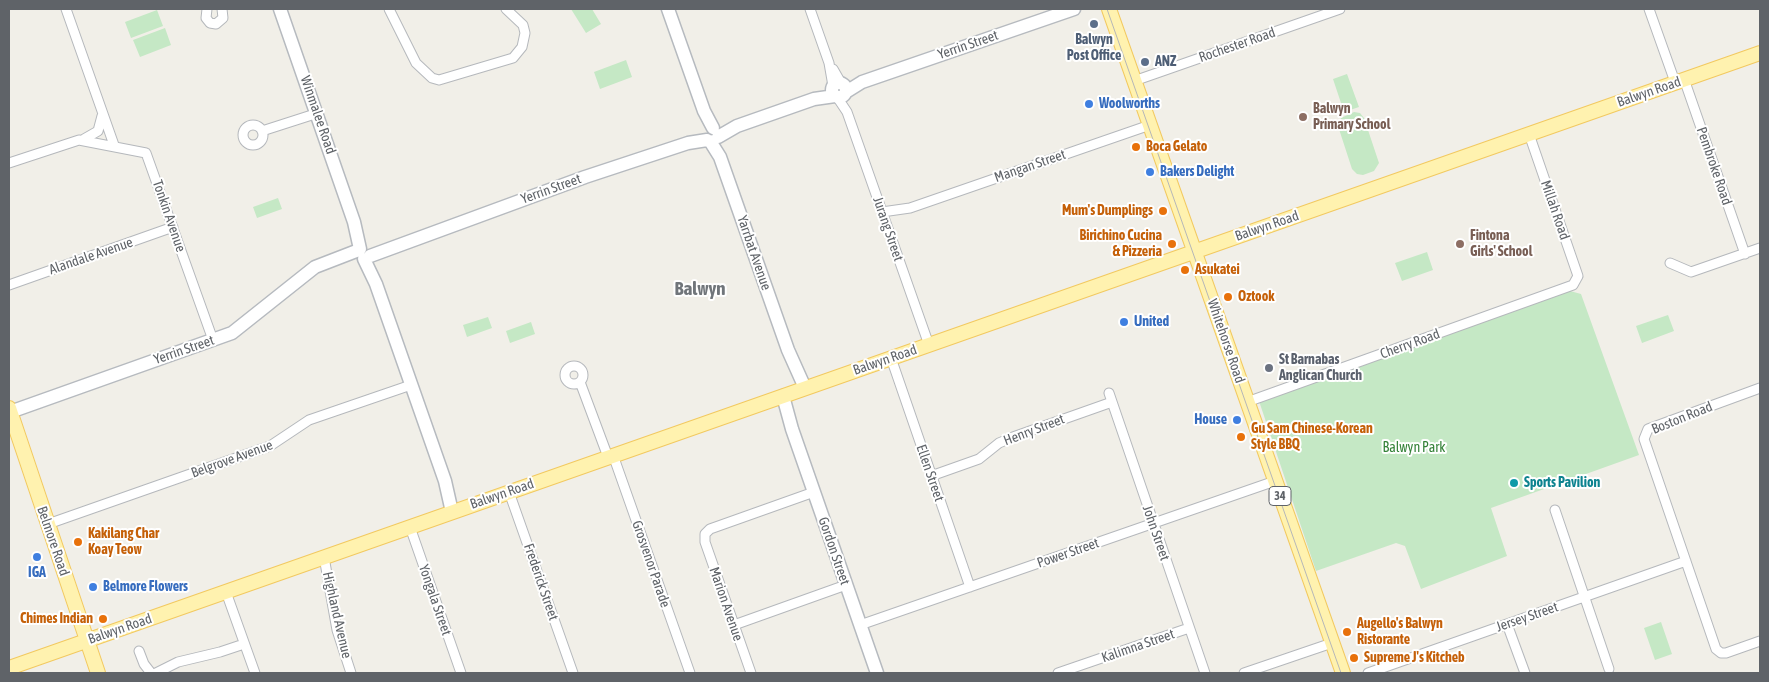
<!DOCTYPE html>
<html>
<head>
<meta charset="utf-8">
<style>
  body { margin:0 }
  #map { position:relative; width:1769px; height:682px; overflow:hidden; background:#f1efe8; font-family:"Asap Condensed",sans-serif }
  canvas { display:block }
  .frame { position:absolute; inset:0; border:10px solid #5f6368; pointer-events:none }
</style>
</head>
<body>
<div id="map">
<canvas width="1769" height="682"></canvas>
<div class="frame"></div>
</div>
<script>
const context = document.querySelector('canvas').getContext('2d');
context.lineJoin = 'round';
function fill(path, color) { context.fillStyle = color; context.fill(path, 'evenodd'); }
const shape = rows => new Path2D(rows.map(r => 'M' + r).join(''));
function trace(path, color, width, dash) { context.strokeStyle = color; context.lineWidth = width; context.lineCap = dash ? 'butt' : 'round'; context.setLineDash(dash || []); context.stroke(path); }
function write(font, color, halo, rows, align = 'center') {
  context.font = font + ' "Asap Condensed",sans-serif'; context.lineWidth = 4; context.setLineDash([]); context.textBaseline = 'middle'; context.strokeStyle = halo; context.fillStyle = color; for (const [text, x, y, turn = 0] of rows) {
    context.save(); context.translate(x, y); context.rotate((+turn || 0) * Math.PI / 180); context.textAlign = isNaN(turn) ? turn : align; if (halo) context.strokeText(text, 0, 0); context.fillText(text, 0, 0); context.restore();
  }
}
fill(shape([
  [571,9,592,9,601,24,586,33],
  [157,10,163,26,131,38,125,22],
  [165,28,171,45,140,57,133,40],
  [626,60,632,77,600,89,594,72],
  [1347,74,1359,107,1344,112,1333,79],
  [1354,112,1360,113,1364,118,1379,163,1374,171,1363,175,1357,174,1352,169,1338,126,1341,118],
  [278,198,282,209,257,218,253,207],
  [1427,252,1433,270,1402,281,1395,263],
  [1570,291,1581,294,1639,455,1491,508,1507,556,1421,589,1405,546,1396,543,1316,571,1259,401],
  [1668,315,1674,331,1642,343,1636,326],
  [488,317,492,328,467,337,463,325],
  [531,322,535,334,510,343,506,331],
  [1661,622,1672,654,1655,660,1644,628]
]), '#c5e8c5');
const street = shape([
  [66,9,114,145],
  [207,9,206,18,210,23,216,24,223,18,222,9],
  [389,9,416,63,432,78,439,80,513,58,522,47,525,33,523,25,506,9],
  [810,9,829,63,833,86],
  [1649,9,1675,82],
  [833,69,841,83],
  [1684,79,1745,254],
  [1134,81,1340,9],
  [837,97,847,112,929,345],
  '243 135a10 10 0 1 1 20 0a10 10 0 1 1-20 0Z',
  [262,131,318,113],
  [84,139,98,131,102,116],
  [9,163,79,140,146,153,213,340],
  [882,212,910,208,1150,125],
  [1670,263,1691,272,1760,248],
  [9,285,173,227],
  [891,358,970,587],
  '565 375a9 9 0 1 1 18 0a9 9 0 1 1-18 0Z',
  [580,382,608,457],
  [1760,388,1648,429,1644,439,1716,649,1721,653,1726,653,1760,641],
  [1109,393,1205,673],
  [1247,402,1573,285,1578,276,1529,134],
  [613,455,690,673],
  [931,476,979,459,999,443,1013,437,1112,402],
  [509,492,573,673],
  [1555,510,1609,669],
  [48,524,270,446,309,420,411,385],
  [410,527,461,673],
  [324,557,337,630,351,673],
  [226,592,255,673],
  [1507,624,1525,673],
  [734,625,846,585],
  [860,625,1275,481],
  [139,651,144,664,151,673],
  [156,673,178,662,220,652,244,644],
  [751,673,705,542,705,534,710,529,814,492],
  [1058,673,1189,628],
  [1244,673,1332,643],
  [1368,673,1686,561]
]);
const secondary = shape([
  [280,9,354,222,360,249],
  [668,9,704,111,713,128],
  '832 90a7 7 0 1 1 14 0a7 7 0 1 1-14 0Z',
  [846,92,862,82,1074,9],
  [718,137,737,126,814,99,835,96],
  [710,141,720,157,788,350,805,388],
  [370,256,585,177,688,143,707,140],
  [364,259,376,284,445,481,452,512],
  [783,396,792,429,877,673],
  [10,412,232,333,315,267,359,250]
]);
const primary = shape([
  [1109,9,1343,673],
  [9,408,98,673],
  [9,668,1760,53]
]);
trace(street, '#b5b8bc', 11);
trace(secondary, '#b6babf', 15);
trace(primary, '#f2c960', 16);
trace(street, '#fff', 9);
trace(secondary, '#fff', 12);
trace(primary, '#fff2af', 14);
trace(shape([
  [1107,9,1341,673]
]), '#b6b7b8', 1);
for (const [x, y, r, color] of [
  [1094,24,5,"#5c6f8a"],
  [1145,62,5,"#5c6f8a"],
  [1089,104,5,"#3f7fe0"],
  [1303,117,5,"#8d6e63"],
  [1136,147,5,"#e8710a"],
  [1150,172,5,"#3f7fe0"],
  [1163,211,5,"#e8710a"],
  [1172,244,5,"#e8710a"],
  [1460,244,5,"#8d6e63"],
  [1185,270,5,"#e8710a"],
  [1228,297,5,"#e8710a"],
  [1124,322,5,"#3f7fe0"],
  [1269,368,5,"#6b7280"],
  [1237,420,5,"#3f7fe0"],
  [1241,437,5,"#e8710a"],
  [1514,483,5,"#0f9aa8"],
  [78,542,5,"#e8710a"],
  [37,557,5,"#3f7fe0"],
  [93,587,5,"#3f7fe0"],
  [103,619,5,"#e8710a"],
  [1347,632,5,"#e8710a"],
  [1354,658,5,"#e8710a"]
]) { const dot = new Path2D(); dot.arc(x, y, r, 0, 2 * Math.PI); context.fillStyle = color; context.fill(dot); trace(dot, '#fff', 2); }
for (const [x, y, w] of [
  [1280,496,22]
]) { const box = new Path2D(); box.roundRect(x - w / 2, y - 9.5, w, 19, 4); context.fillStyle = '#fff'; context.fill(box); trace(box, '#5f6368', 1); }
write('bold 12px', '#5f6368', null, [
  ["34",1280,496]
]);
write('bold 14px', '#4e5e75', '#fff', [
  ["Balwyn",1094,40],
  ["Post Office",1094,56],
  ["ANZ",1155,62,"left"]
]);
write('14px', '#5f6368', '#fff', [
  ["Yerrin Street",968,45,-19],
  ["Rochester Road",1237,45,-19],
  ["Balwyn Road",1649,92,-19],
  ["Winmalee Road",318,115,71],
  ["Mangan Street",1030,166,-19],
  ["Pembroke Road",1714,166,71],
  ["Yerrin Street",551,189,-20],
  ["Millah Road",1555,210,71],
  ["Tonkin Avenue",169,216,71],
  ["Balwyn Road",1267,226,-19],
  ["Jurang Street",888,229,71],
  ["Yarrbat Avenue",754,253,71],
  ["Alandale Avenue",91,256,-19],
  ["Whitehorse Road",1226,341,71],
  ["Cherry Road",1410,344,-20],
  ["Yerrin Street",184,350,-19],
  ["Balwyn Road",885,360,-19],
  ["Boston Road",1682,418,-22],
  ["Henry Street",1034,430,-21],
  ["Belgrove Avenue",232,459,-20],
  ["Ellen Street",930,473,71],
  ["Balwyn Road",502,494,-19],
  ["John Street",1156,533,71],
  ["Belmore Road",53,541,71],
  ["Gordon Street",834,551,71],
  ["Power Street",1068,553,-19],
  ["Grosvenor Parade",651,564,71],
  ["Frederick Street",541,582,71],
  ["Yongala Street",435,600,71],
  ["Marion Avenue",726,604,71],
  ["Highland Avenue",337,615,77],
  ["Jersey Street",1527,617,-19],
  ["Balwyn Road",120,629,-19],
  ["Kalimna Street",1138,646,-19]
]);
write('bold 14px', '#366cbe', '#fff', [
  ["Woolworths",1099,104],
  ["Bakers Delight",1160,172],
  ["United",1134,322],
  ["House",1227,420,"right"],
  ["IGA",37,573,"center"],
  ["Belmore Flowers",103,587]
], 'left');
write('bold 14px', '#785e54', '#fff', [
  ["Balwyn",1313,109],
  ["Primary School",1313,125],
  ["Fintona",1470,236],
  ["Girls' School",1470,252]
], 'left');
write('bold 14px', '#c56008', '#fff', [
  ["Boca Gelato",1146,147],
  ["Mum's Dumplings",1153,211,"right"],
  ["Birichino Cucina",1162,236,"right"],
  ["& Pizzeria",1162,252,"right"],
  ["Asukatei",1195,270],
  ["Oztook",1238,297],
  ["Gu Sam Chinese-Korean",1251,429],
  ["Style BBQ",1251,445],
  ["Kakilang Char",88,534],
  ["Koay Teow",88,550],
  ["Chimes Indian",93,619,"right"],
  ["Augello's Balwyn",1357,624],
  ["Ristorante",1357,640],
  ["Supreme J's Kitcheb",1364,658]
], 'left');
write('bold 14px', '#5b616d', '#fff', [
  ["St Barnabas",1279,360],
  ["Anglican Church",1279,376]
], 'left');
write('14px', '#348238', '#fff', [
  ["Balwyn Park",1414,448]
]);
write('bold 14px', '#0d838f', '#fff', [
  ["Sports Pavilion",1524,483]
], 'left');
write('bold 19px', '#70757a', '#fff', [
  ["Balwyn",700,289]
]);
</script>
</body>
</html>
